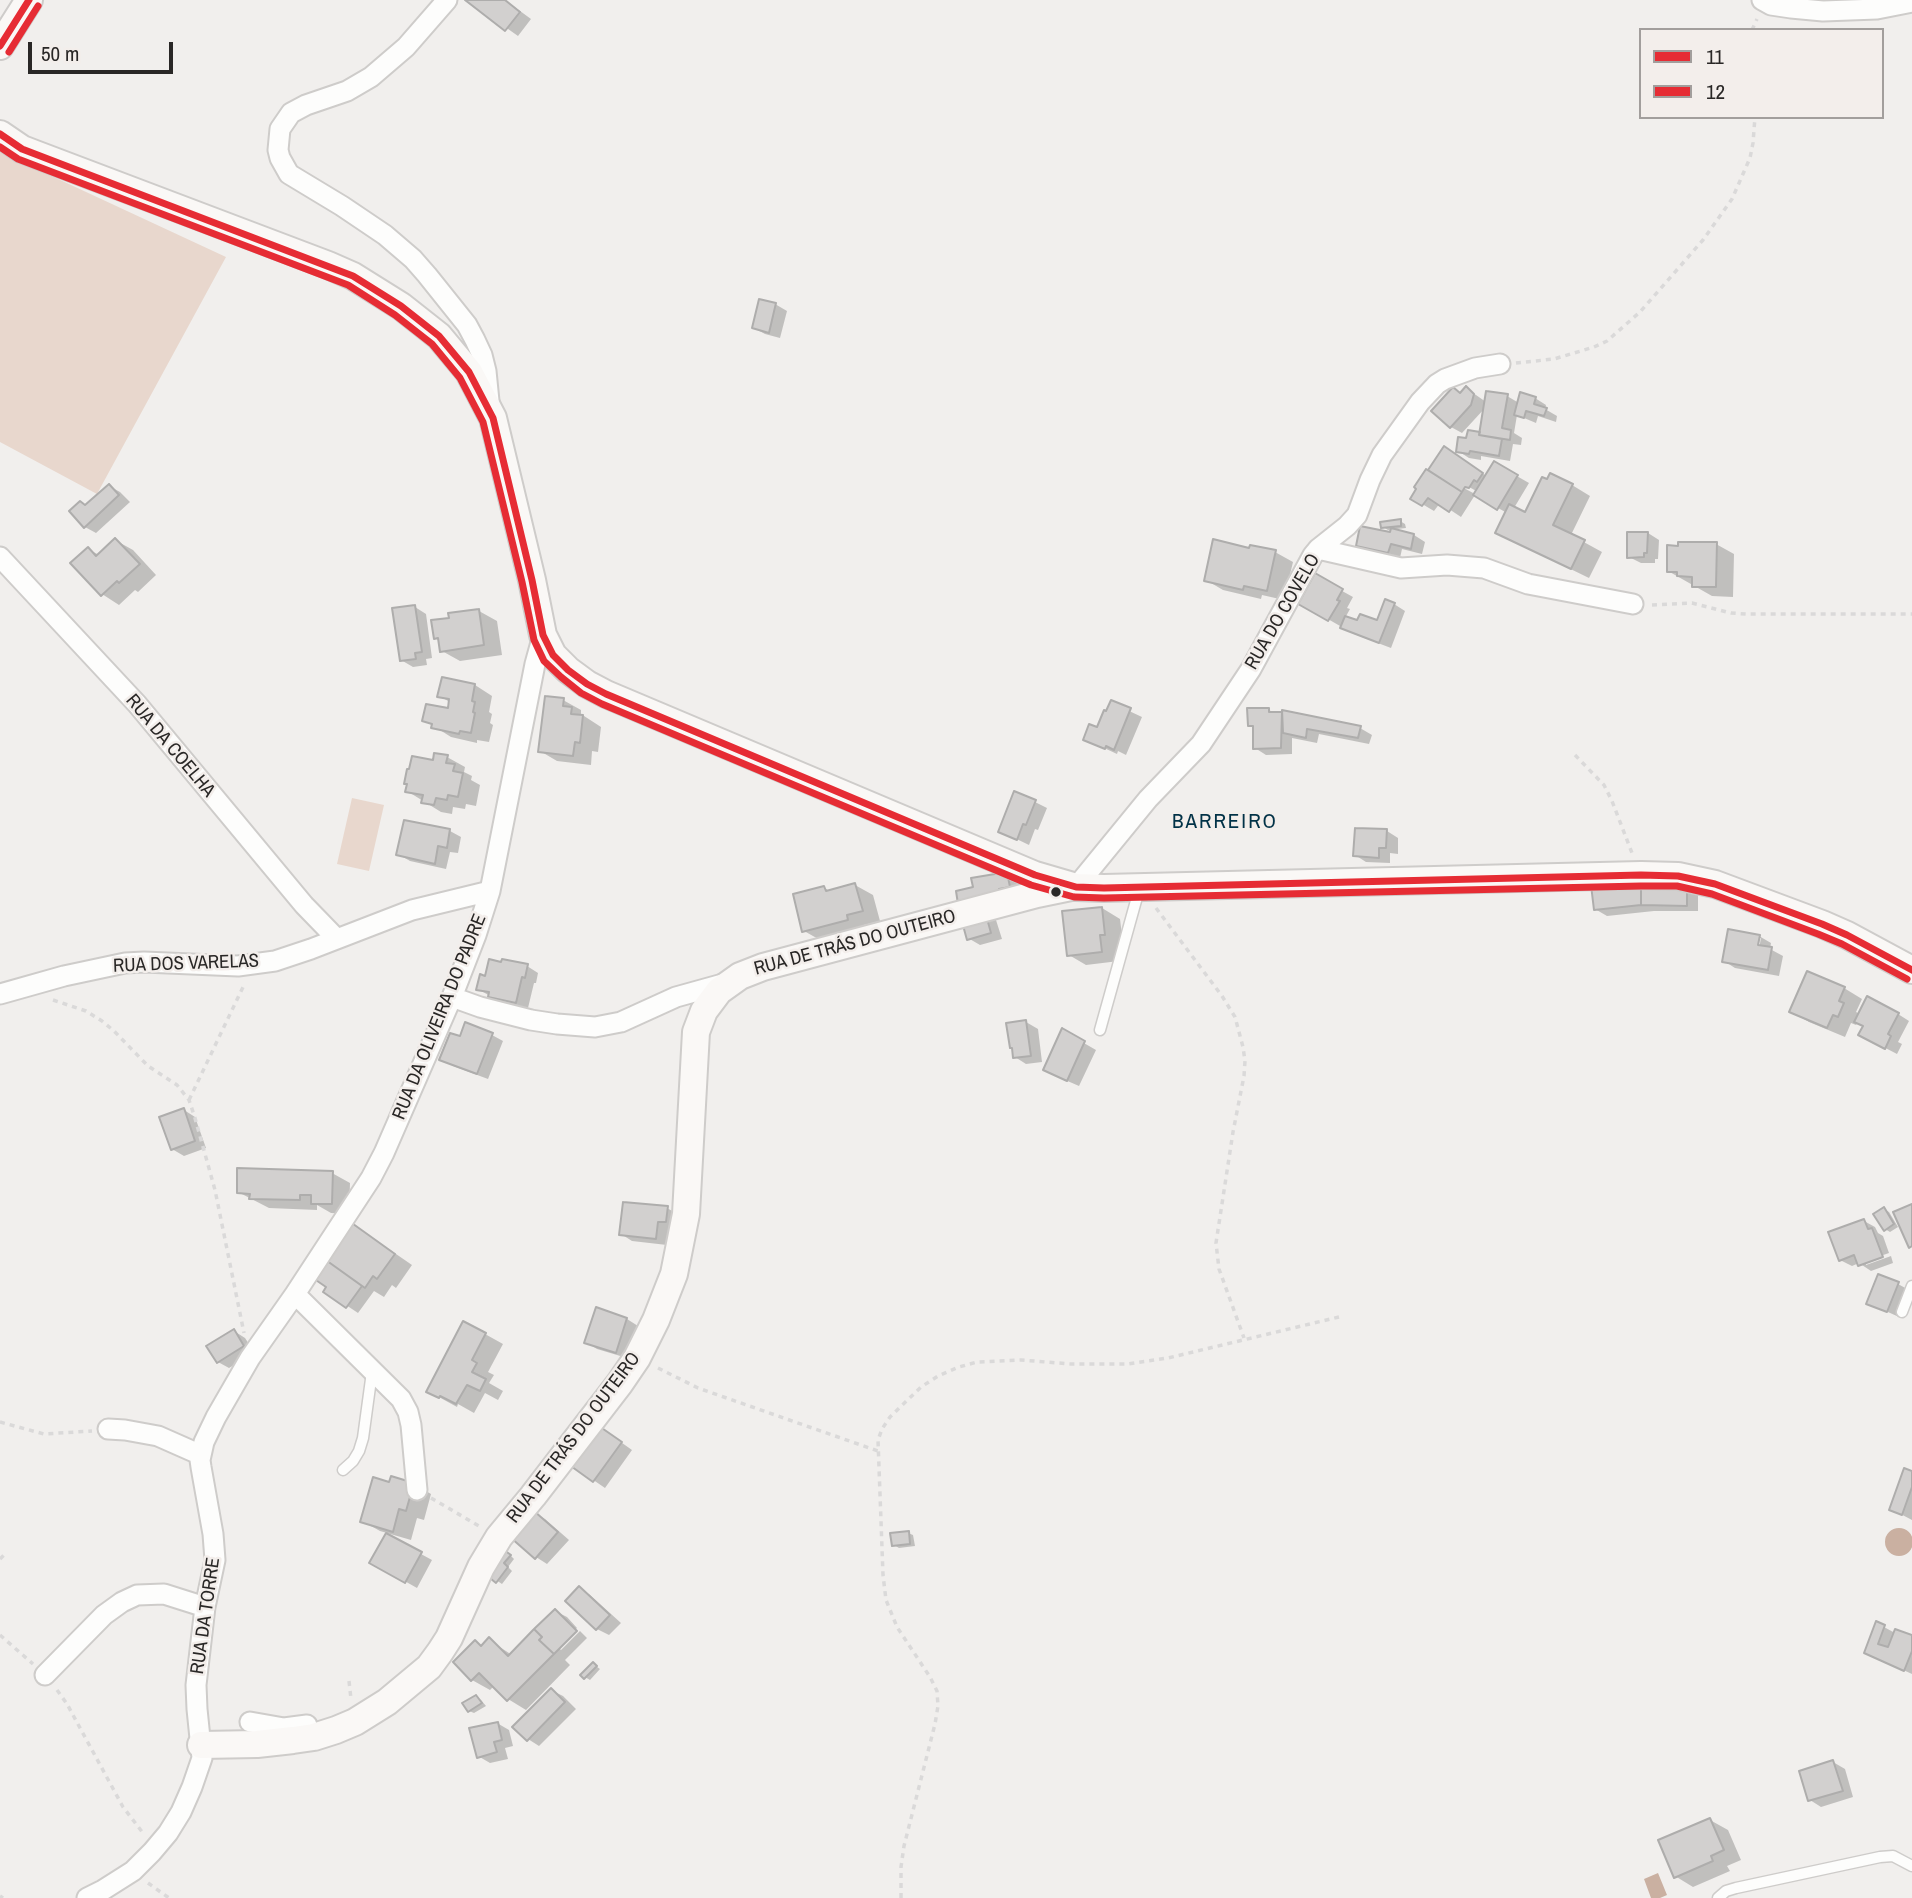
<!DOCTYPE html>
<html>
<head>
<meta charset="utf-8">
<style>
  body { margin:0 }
  #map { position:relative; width:1912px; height:1898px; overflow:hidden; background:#f1efed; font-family:"Archivo Narrow",sans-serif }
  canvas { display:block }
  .legend { position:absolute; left:1639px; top:28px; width:245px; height:91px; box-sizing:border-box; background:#f3eeeb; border:2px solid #a29e9c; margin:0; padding:9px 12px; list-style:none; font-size:21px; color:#292726 }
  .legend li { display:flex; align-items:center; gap:14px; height:35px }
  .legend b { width:35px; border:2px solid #a29e9c }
  .scale { position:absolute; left:28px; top:42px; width:145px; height:32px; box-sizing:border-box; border:4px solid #292726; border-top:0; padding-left:9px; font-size:21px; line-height:24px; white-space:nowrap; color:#292726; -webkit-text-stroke:5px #f3eeeb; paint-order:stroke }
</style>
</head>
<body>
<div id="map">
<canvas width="1912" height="1898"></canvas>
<ul class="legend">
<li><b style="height:9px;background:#e62c34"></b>11</li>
<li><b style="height:9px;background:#e62c34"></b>12</li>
</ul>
<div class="scale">50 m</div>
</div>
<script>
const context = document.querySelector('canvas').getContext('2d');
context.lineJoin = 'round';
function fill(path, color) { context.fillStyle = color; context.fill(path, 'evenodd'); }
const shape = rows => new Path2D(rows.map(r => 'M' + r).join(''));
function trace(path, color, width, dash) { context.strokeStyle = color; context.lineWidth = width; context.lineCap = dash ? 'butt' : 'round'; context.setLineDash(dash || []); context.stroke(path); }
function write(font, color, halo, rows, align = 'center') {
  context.font = font + ' "Archivo Narrow",sans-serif'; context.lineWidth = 5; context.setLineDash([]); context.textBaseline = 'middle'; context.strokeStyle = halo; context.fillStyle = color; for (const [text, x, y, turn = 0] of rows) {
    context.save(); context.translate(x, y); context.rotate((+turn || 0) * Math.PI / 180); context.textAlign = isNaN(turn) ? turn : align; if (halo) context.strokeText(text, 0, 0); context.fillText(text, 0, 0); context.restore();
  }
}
fill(shape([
  [0,152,226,257,97,494,0,442],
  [352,798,384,805,369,871,337,864]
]), '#e8d7cd');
fill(shape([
  '1885 1542a14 14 0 1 1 28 0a14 14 0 1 1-28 0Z',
  [1658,1873,1667,1895,1660,1898,1651,1898,1644,1879]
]), '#cab0a1');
fill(shape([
  [467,0,505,0,531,19,518,36],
  [775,304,787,311,780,338,765,334,754,328],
  [1466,388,1486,402,1507,396,1519,403,1535,398,1546,405,1545,409,1557,416,1556,422,1538,416,1536,423,1517,415,1514,433,1522,438,1521,445,1513,444,1510,461,1481,456,1481,460,1469,458,1458,451,1468,440,1481,434,1485,408,1462,433,1451,427,1453,389,1461,393],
  [1444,448,1485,475,1494,463,1529,483,1514,508,1526,514,1572,485,1590,496,1571,535,1602,552,1589,578,1515,542,1507,513,1475,495,1461,517,1440,503,1434,511,1412,498,1418,489,1416,487],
  [1462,483,1478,492,1475,494,1460,486],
  [109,486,120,492,130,502,96,533,85,527,87,506],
  [1400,521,1405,524,1406,528,1388,530,1383,527],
  [1648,533,1659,540,1658,559,1655,559,1655,563,1641,563,1629,557],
  [1414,535,1425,542,1422,554,1402,549,1400,558,1369,552,1358,545],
  [115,540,133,550,156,575,138,592,135,590,119,605,102,594,88,549,99,555],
  [1716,544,1734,554,1733,597,1712,596,1668,571],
  [1251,550,1275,552,1293,562,1284,600,1262,595,1261,599,1223,590,1206,580],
  [1315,576,1353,597,1347,608,1350,609,1345,618,1358,623,1378,622,1394,604,1405,611,1391,648,1354,634,1300,603],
  [415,607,426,614,432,658,426,659,427,665,413,667,401,660],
  [479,611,497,621,502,655,460,661,442,651,440,641,435,638,451,619],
  [475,685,492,696,489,712,492,714,490,723,493,725,489,742,477,740,477,743,451,737,424,720,449,710,450,702,439,696],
  [563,700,581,710,581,714,601,727,598,752,592,751,591,765,557,761,540,751],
  [1112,703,1142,717,1126,755,1118,751,1117,754,1085,739,1098,730],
  [1269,710,1276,714,1284,714,1360,728,1372,735,1369,744,1319,734,1317,743,1292,738,1292,754,1266,755,1255,748,1254,728,1249,725],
  [447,757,465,767,464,772,472,776,471,780,480,785,476,806,466,804,465,809,453,807,452,814,441,812,407,791,434,762],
  [1035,802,1047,808,1038,830,1035,829,1029,845,1000,831],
  [405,822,450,831,461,837,458,853,450,852,446,869,410,861,398,854],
  [1387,831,1398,838,1398,854,1390,853,1390,863,1366,862,1355,855],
  [1007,874,1018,881,1021,893,975,889],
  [1619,884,1686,887,1698,894,1698,911,1654,911,1607,916,1595,909],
  [855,885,873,895,880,921,864,925,865,929,822,941,804,931,824,888,830,891],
  [1102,908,1120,919,1123,944,1118,944,1119,961,1086,965,1069,955],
  [985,913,996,920,1002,939,980,945,968,938],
  [1759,936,1771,943,1770,949,1783,956,1779,976,1735,968,1724,961],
  [1758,938,1761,938,1758,954],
  [527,966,538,973,536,983,534,983,528,1008,502,1003,478,989,486,978],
  [1844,988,1862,999,1856,1012,1860,1014,1898,1014,1909,1021,1898,1042,1902,1044,1897,1054,1872,1041,1865,1026,1858,1022,1856,1025,1851,1023,1845,1037,1809,1022,1792,1012],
  [1026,1022,1038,1029,1042,1062,1026,1064,1015,1057],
  [1063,1031,1096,1050,1079,1086,1056,1076],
  [492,1035,503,1041,488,1079,453,1066,442,1059,461,1038],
  [184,1110,195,1117,206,1148,184,1156,172,1149],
  [332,1173,350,1183,349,1214,331,1213,317,1205,317,1210,269,1208,238,1192],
  [667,1208,679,1215,677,1228,669,1227,667,1245,632,1241,621,1234],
  [1884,1209,1889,1212,1898,1227,1890,1232,1885,1229],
  [1864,1221,1875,1227,1878,1233,1883,1236,1889,1253,1866,1261,1866,1265,1891,1256,1893,1263,1871,1271,1859,1263,1852,1266,1840,1260],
  [350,1224,367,1234,412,1265,396,1288,392,1285,384,1297,374,1291,358,1313,325,1291,330,1264],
  [1898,1284,1909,1290,1899,1317,1868,1303],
  [597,1309,627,1319,638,1326,627,1358,597,1349,586,1342],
  [234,1331,245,1338,255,1353,229,1368,218,1362],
  [485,1334,503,1344,488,1372,494,1375,489,1383,503,1391,498,1400,485,1393,474,1413,458,1404,457,1407,428,1391],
  [608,1433,632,1450,605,1488,570,1464],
  [1912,1473,1912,1520,1891,1509],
  [391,1484,414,1484,431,1494,424,1520,417,1518,411,1540,380,1531,362,1521],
  [534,1513,545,1519,569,1540,547,1564,536,1557],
  [908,1533,913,1535,915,1546,899,1548,894,1545],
  [386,1535,432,1560,417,1588,371,1562],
  [510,1555,514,1559,508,1567,512,1571,502,1584,487,1574],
  [579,1588,590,1595,621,1623,609,1635,597,1629,567,1601],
  [555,1611,567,1617,577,1628,558,1647,561,1650,580,1631,587,1638,565,1660,570,1665,526,1710,508,1699,494,1686,490,1690,472,1680,476,1642,483,1646,489,1640,512,1655],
  [1884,1627,1895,1633,1912,1637,1912,1674,1866,1653],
  [593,1664,600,1669,590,1680,585,1677],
  [551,1690,563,1696,576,1709,539,1746,528,1739],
  [476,1697,481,1700,486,1706,474,1713,469,1711],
  [497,1723,509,1730,513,1746,505,1748,508,1759,490,1763,478,1756],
  [1833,1762,1845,1769,1853,1797,1821,1807,1810,1800],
  [1710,1820,1728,1830,1741,1860,1727,1866,1730,1871,1693,1887,1675,1876]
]), '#0003');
const building = shape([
  [465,0,505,0,520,12,505,31,465,0],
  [759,299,776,303,769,333,752,328,759,299],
  [1466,386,1474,394,1471,405,1450,428,1431,411,1453,387,1460,393,1466,386],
  [1486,391,1508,394,1502,428,1511,430,1510,440,1479,435,1486,391],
  [1520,392,1536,397,1534,404,1547,408,1544,416,1526,411,1524,418,1514,415,1520,392],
  [1468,430,1480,432,1479,435,1502,439,1499,456,1470,451,1469,454,1456,452,1458,437,1466,438,1468,430],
  [1444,446,1483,473,1477,482,1474,480,1469,488,1465,487,1462,492,1428,470,1444,446],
  [1494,461,1518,475,1497,510,1473,495,1494,461],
  [1426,469,1462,492,1449,512,1428,498,1422,506,1410,499,1416,489,1414,487,1426,469],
  [1550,473,1573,484,1553,525,1585,540,1571,569,1495,533,1509,504,1525,512,1542,477,1547,479,1550,473],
  [109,484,119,495,84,528,69,511,80,501,85,505,109,484],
  [1401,519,1401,526,1381,528,1380,522,1401,519],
  [1360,526,1390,532,1391,528,1414,534,1411,549,1391,544,1388,553,1356,546,1360,526],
  [1627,532,1648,532,1647,553,1644,553,1644,557,1627,558,1627,532],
  [115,538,140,564,119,583,117,581,101,596,70,563,88,547,96,556,115,538],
  [1213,539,1249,548,1250,545,1276,550,1267,591,1244,586,1243,590,1204,581,1213,539],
  [1678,542,1717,542,1716,587,1692,587,1692,577,1677,576,1677,572,1667,572,1667,545,1678,546,1678,542],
  [1315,573,1343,589,1337,600,1340,601,1328,621,1298,604,1315,573],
  [1385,599,1395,603,1379,643,1340,628,1345,616,1357,620,1360,614,1377,620,1385,599],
  [415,605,422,652,415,653,416,659,400,661,392,608,415,605],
  [479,609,484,645,440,652,438,638,434,639,431,620,449,618,448,613,479,609],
  [442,677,475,684,472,701,475,702,473,712,475,713,471,733,460,731,459,734,431,728,432,724,422,721,426,704,448,708,449,699,437,697,442,677],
  [545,696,564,698,563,706,572,707,571,714,583,715,580,743,575,742,573,756,538,752,545,696],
  [1111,700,1131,708,1114,750,1106,746,1105,749,1083,740,1089,724,1097,727,1104,710,1106,711,1111,700],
  [1247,708,1269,708,1269,712,1282,712,1281,748,1253,749,1253,726,1248,726,1247,708],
  [1282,710,1361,726,1358,738,1307,729,1306,738,1283,733,1282,710],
  [434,753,448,755,446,763,455,764,453,771,463,773,458,797,448,795,447,800,436,798,434,805,421,803,423,795,405,792,407,784,404,784,407,769,409,769,412,756,433,760,434,753],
  [1014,791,1036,800,1026,825,1023,824,1017,840,998,832,1014,791],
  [404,820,450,829,447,848,438,846,435,864,396,855,404,820],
  [1355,828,1387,829,1386,848,1379,848,1379,858,1353,856,1355,828],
  [1007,872,1010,887,999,889,1000,895,958,904,956,891,973,887,971,878,1007,872],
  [1620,882,1620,889,1641,887,1641,905,1594,910,1591,885,1620,882],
  [855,883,863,911,847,915,848,920,802,932,793,894,824,886,826,891,855,883],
  [1641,885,1687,885,1687,906,1641,905,1641,885],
  [1102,907,1105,935,1100,935,1102,952,1067,956,1062,911,1102,907],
  [985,911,991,933,967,940,961,918,985,911],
  [1728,929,1760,935,1758,945,1772,947,1768,970,1722,962,1728,929],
  [489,959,501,962,502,959,528,964,525,978,522,977,516,1003,488,997,489,992,476,990,480,974,485,976,489,959],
  [1807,971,1845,987,1839,1001,1844,1003,1838,1017,1833,1015,1827,1028,1789,1012,1807,971],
  [1867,996,1899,1013,1888,1034,1891,1036,1885,1049,1858,1035,1863,1026,1854,1022,1867,996],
  [1026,1020,1031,1056,1013,1058,1012,1048,1010,1048,1006,1023,1026,1020],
  [465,1022,493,1033,477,1074,439,1060,450,1033,460,1036,465,1022],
  [1062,1028,1085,1041,1067,1081,1043,1070,1062,1028],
  [184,1108,195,1141,171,1150,159,1117,184,1108],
  [237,1168,333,1171,332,1204,311,1204,311,1195,300,1195,300,1200,249,1199,250,1194,237,1193,237,1168],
  [623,1202,668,1206,666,1222,658,1222,656,1239,619,1235,623,1202],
  [1912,1204,1912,1246,1909,1248,1893,1212,1912,1204],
  [1884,1207,1894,1224,1884,1231,1873,1214,1884,1207],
  [1864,1219,1868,1229,1872,1228,1883,1257,1858,1266,1854,1255,1839,1261,1828,1232,1864,1219],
  [349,1221,395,1254,377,1279,373,1276,365,1288,323,1258,349,1221],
  [323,1258,362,1286,346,1308,323,1292,326,1287,310,1276,323,1258],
  [1878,1274,1899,1282,1887,1312,1866,1304,1878,1274],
  [596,1307,627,1318,616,1353,584,1343,596,1307],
  [463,1321,486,1333,472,1360,477,1363,472,1372,486,1379,480,1391,467,1385,456,1404,440,1396,439,1398,426,1392,463,1321],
  [234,1329,244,1346,217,1363,206,1346,234,1329],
  [596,1424,622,1442,593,1482,568,1464,596,1424],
  [1904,1468,1912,1471,1912,1487,1902,1515,1889,1510,1904,1468],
  [391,1476,414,1483,406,1511,399,1509,393,1532,360,1522,373,1477,389,1482,391,1476],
  [534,1511,558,1532,535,1559,510,1537,534,1511],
  [909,1531,910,1544,892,1546,890,1533,909,1531],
  [386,1533,422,1552,405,1583,369,1563,386,1533],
  [504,1550,511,1555,504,1563,508,1567,496,1583,485,1574,504,1550],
  [579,1586,610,1615,596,1630,565,1601,579,1586],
  [555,1609,577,1631,554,1654,539,1640,542,1637,534,1629,555,1609],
  [1876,1621,1885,1625,1878,1644,1888,1647,1895,1629,1912,1635,1912,1651,1904,1671,1864,1653,1876,1621],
  [534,1629,542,1637,539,1640,554,1654,507,1701,479,1673,471,1681,453,1662,475,1640,481,1646,489,1637,508,1656,534,1629],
  [593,1662,597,1666,584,1679,580,1675,593,1662],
  [551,1688,565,1702,527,1741,512,1727,551,1688],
  [476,1695,482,1703,468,1712,462,1703,476,1695],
  [498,1722,502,1740,494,1742,497,1752,477,1758,469,1728,498,1722],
  [1833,1760,1843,1791,1808,1801,1799,1771,1833,1760],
  [1710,1818,1724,1850,1711,1856,1713,1861,1674,1878,1658,1840,1710,1818]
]);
fill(building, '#d2d0cf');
trace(building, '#aeadac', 2);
const lane = shape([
  [1100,1030,1139,890],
  [1902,1312,1912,1286],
  [343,1470,353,1461,359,1451,363,1438,372,1372],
  [1718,1898,1726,1891,1736,1888,1880,1857,1893,1856,1912,1866]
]);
const street = shape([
  [447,0,406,47,371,77,347,91,306,105,291,113,280,129,278,150,280,158,289,174,342,206,385,235,413,259,427,275,467,325,475,340,482,355,486,371,489,401],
  [1762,0,1771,5,1791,8,1823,11,1877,9,1912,2],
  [1318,549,1401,568,1447,565,1484,568,1528,584,1633,604],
  [0,557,137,704,304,905,336,938],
  [1076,887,1148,799,1201,744,1251,669,1313,555,1318,549,1347,526,1357,515,1370,480,1382,455,1420,402,1437,384,1445,379,1475,368,1500,364],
  [0,994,64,976,125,963,144,962,238,966,275,961,311,949,412,910,490,891],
  [452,997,480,1007,531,1020,557,1024,595,1027,621,1022,676,997,730,982],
  [295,1294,401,1399,408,1412,411,1425,417,1490],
  [108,1429,125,1430,158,1436,201,1455],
  [45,1675,104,1615,122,1602,137,1595,164,1594,205,1607],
  [250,1722,284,1728,307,1725],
  [87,1898,103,1890,133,1871,152,1852,168,1833,181,1812,192,1787,202,1758,197,1709,196,1685,205,1607,215,1560,213,1534,201,1467,200,1460,204,1442,216,1417,250,1358,295,1294,371,1178,384,1153,452,997,476,935,490,891,535,664,543,635]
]);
const secondary = shape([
  [0,46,29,0],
  [0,134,22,149,35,154,328,265,353,276,401,306,439,336,469,372,493,418,532,580,543,635,553,655,568,670,587,684,606,694,1035,875,1076,887,1104,888,1641,875,1678,876,1715,884,1822,924,1847,935,1912,970],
  [201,1745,257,1744,293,1740,314,1737,336,1730,355,1722,387,1702,429,1667,440,1652,449,1638,481,1567,499,1537,533,1496,620,1383,637,1358,656,1320,674,1274,686,1214,696,1032,704,1011,719,991,740,976,763,967,1037,894,1071,887]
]);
trace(lane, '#ceccca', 13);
trace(street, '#ceccca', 23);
trace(secondary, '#ceccca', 30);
trace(shape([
  [1752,30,1757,19],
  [1516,363,1554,359,1594,347,1607,341,1640,312,1703,240,1732,199,1750,158,1753,143,1755,117],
  [1652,605,1692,603,1731,613,1746,614,1912,614],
  [1575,755,1604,785,1612,801,1632,853],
  [1156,908,1222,996,1235,1017,1243,1047,1245,1061,1244,1076,1233,1132,1216,1243,1219,1269,1244,1338],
  [53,1000,86,1011,102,1021,114,1031,148,1066,177,1085,189,1100,195,1118,215,1190,244,1333],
  [189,1100,244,985],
  [658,1368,698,1388,878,1451],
  [0,1422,44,1434,92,1431],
  [431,1498,479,1526],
  [0,1559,7,1552],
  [0,1635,33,1664],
  [349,1681,351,1699],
  [57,1690,67,1704,123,1807,143,1833],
  [148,1883,169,1898],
  [0,1896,3,1898],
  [901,1898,901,1867,904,1846,935,1724,938,1706,937,1691,930,1677,897,1627,886,1600,883,1575,878,1440,882,1429,890,1417,921,1387,938,1376,959,1367,977,1362,1021,1360,1071,1364,1127,1364,1168,1358,1339,1317]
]), '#dad9d9', 3.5, [5, 5]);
trace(lane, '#fdfdfc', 10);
trace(street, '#fdfdfc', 19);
trace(secondary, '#faf8f6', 26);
trace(shape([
  [0,46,29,0],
  [0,134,22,149,353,276,401,306,439,336,469,372,493,418,532,580,543,635,553,655,568,670,587,684,606,694,1035,875,1076,887,1104,888,1641,875,1678,876,1715,884,1822,924,1847,935,1912,970]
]), '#e62c34', 7);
trace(shape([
  [9,52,38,6],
  [0,147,18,159,348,285,395,315,432,344,460,378,483,422,522,582,534,640,544,661,561,677,581,693,602,704,1031,885,1074,897,1104,898,1641,886,1677,886,1712,894,1818,934,1842,944,1907,979]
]), '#e62c34', 7);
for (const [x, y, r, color] of [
  [1056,892,6,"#292726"]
]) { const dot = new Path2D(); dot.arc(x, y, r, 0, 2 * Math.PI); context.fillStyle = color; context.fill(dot); trace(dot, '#f3eeeb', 2.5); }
write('19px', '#292726', '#f3eeeb', [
  ["RUA DO COVELO",1283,612,-60],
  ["RUA DA COELHA",170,746,50],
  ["RUA DE TRÁS DO OUTEIRO",855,943,-15],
  ["RUA DOS VARELAS",186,964,-2],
  ["RUA DA OLIVEIRA DO PADRE",440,1017,-68],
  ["RUA DE TRÁS DO OUTEIRO",574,1438,-53],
  ["RUA DA TORRE",206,1616,-82]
]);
context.letterSpacing = '2px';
write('21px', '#023247', '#f3eeeb', [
  ["BARREIRO",1225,822]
]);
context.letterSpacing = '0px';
</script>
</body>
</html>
